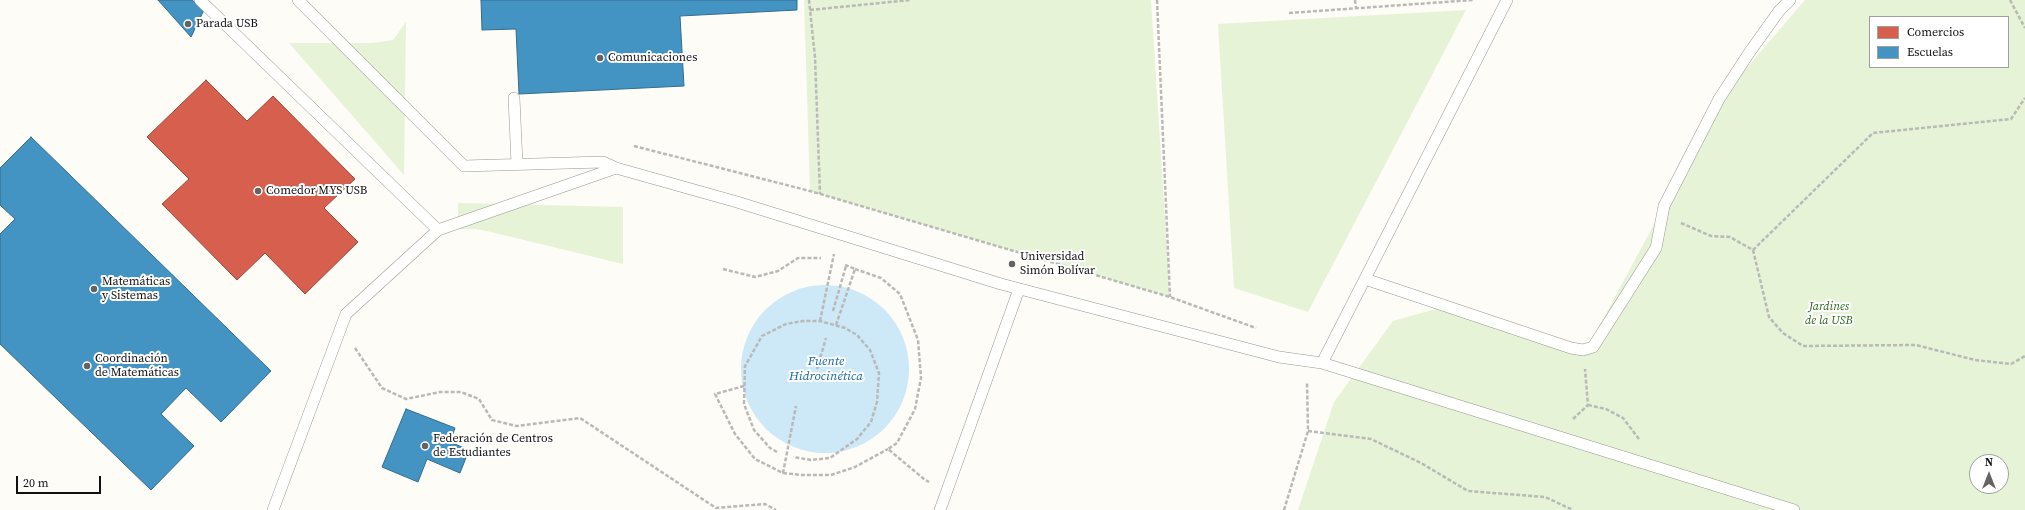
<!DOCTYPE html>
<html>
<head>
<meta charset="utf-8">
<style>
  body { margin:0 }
  #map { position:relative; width:2025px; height:510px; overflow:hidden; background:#fdfcf7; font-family:"Source Serif 4",serif }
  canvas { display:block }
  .legend { position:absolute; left:1869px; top:16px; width:140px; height:52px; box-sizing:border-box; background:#fff; border:1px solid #a0a0a0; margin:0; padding:5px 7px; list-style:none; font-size:12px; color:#111 }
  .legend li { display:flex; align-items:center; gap:8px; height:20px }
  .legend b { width:20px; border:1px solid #a0a0a0 }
  .north { position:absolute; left:1969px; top:454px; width:40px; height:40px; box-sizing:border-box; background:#fff; border:1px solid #a0a0a0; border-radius:50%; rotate:0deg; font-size:11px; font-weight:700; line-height:16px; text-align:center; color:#111 }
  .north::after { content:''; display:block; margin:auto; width:14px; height:18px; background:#646362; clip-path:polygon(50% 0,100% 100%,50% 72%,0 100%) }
  .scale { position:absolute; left:16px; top:476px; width:85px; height:18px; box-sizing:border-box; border:2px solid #111; border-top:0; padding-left:5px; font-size:12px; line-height:14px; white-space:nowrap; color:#111; -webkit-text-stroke:3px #fff; paint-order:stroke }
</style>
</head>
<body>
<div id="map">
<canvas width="2025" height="510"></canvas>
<ul class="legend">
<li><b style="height:11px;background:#d6604d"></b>Comercios</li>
<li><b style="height:11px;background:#4393c3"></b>Escuelas</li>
</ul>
<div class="north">N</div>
<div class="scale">20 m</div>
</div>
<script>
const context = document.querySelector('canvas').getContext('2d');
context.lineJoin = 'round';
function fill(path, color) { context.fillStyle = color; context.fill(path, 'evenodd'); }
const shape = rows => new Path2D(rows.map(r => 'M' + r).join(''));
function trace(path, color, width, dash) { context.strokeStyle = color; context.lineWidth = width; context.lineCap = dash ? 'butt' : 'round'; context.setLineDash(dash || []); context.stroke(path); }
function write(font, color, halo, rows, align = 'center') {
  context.font = font + ' "Source Serif 4",serif'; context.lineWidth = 4; context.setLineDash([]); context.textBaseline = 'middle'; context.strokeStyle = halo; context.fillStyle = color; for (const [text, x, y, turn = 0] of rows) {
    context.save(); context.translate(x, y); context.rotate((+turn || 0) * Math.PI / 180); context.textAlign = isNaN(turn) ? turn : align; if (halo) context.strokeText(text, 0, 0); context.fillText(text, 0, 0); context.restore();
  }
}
fill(shape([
  [804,0,1151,0,1170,297,810,191],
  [1805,0,2025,0,2025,510,1298,510,1334,402,1393,321,1453,304,1587,349,1724,94],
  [1870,17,2008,17,2008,67,1870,67],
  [1977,462,2001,462,2001,486,1977,486],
  [1466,10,1308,312,1234,288,1218,24],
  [406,22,404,175,289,43,372,43,393,40],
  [458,203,623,207,623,264,491,232,475,229,458,229]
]), '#e7f3d7');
fill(shape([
  '741 369a84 84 0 1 1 168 0a84 84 0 1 1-168 0Z'
]), '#cde8f7');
const shops = shape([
  [206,80,247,121,273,96,355,179,324,208,358,242,305,294,265,253,237,280,162,204,189,179,147,137,206,80]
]);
fill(shops, '#d6604d');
trace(shops, '#9b483b', 1);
const schools = shape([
  [158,0,192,0,204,10,191,37,158,0],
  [481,0,797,0,797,10,680,16,684,86,519,94,516,29,482,30,481,0],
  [31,137,271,371,221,422,186,388,161,414,194,446,151,490,0,344,0,234,15,219,0,205,0,168,31,137],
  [406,409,455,428,450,442,469,450,460,473,427,459,418,482,382,467,406,409]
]);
fill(schools, '#4393c3');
trace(schools, '#346c8e', 1);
const service = shape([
  [200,0,438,230,616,168,737,202,1001,284,1279,357,1322,363,1794,510],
  [298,0,464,166,603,162,616,168],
  [514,98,517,164],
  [1365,279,1571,348,1583,350,1593,347,1656,248,1664,206,1719,99,1749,53,1779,11,1790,0],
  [1322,363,1507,0],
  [273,510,346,314,438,230],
  [940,510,1019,289]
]);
trace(service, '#979795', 12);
trace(shape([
  [809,0,815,57,820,194],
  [1157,0,1170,297],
  [1355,0,1356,8],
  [2010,0,2025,28],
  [810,10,910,0],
  [1289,13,1473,0],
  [634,146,810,191,1170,297,1256,328],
  [1681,223,1711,236,1730,237,1753,250,1873,133,2011,119,2025,98],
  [1753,250,1769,317,1783,333,1803,346,1916,345,1975,360,2011,364,2025,356],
  [723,269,755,277,778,271,798,258,821,258],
  [855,269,881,278,900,294,918,340,921,378,915,409,897,443,888,449,924,479,929,482],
  [833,311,846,266],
  [820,321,834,254],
  [836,325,855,269,845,265],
  [355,348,382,388,406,399,440,392,461,392,479,399,492,420,516,426,580,418,716,508,765,504,776,510],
  [817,369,826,338],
  [744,386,715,394,735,434,755,459,783,473,796,406],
  [1588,405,1606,409,1623,418,1639,439],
  [1573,419,1588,405,1585,369],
  [1308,431,1371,439,1421,463,1468,491,1545,497,1573,510],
  [777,452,770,448,754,430,744,404,745,366,762,336,786,324,803,321,820,321,845,328,857,335,870,350,879,373,877,402,871,422,857,439,830,458,811,460,793,457],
  [783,473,802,475,831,475,855,467,888,449],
  [1284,510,1308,431,1307,382]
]), '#b9b9b8', 2.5, [4, 2]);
trace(service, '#fffffe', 11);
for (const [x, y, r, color] of [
  [188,24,4,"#646362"],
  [600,58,4,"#646362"],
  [258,191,4,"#646362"],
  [1012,264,4,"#646362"],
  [94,289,4,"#646362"],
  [87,366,4,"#646362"],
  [425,446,4,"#646362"]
]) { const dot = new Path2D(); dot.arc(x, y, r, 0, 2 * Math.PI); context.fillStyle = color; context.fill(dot); trace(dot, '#fff', 1.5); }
write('12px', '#111', '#fff', [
  ["Parada USB",196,24],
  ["Comunicaciones",608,58],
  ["Comedor MYS USB",266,191],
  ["Universidad",1020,257],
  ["Simón Bolívar",1020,271],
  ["Matemáticas",102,282],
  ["y Sistemas",102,296],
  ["Coordinación",95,359],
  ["de Matemáticas",95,373],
  ["Federación de Centros",433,439],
  ["de Estudiantes",433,453]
], 'left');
write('italic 12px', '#2f6b1f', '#fff', [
  ["Jardines",1829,307],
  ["de la USB",1829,321]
]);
write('italic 13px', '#1768a6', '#fff', [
  ["Fuente",826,362],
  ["Hidrocinética",826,377]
]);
</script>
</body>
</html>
